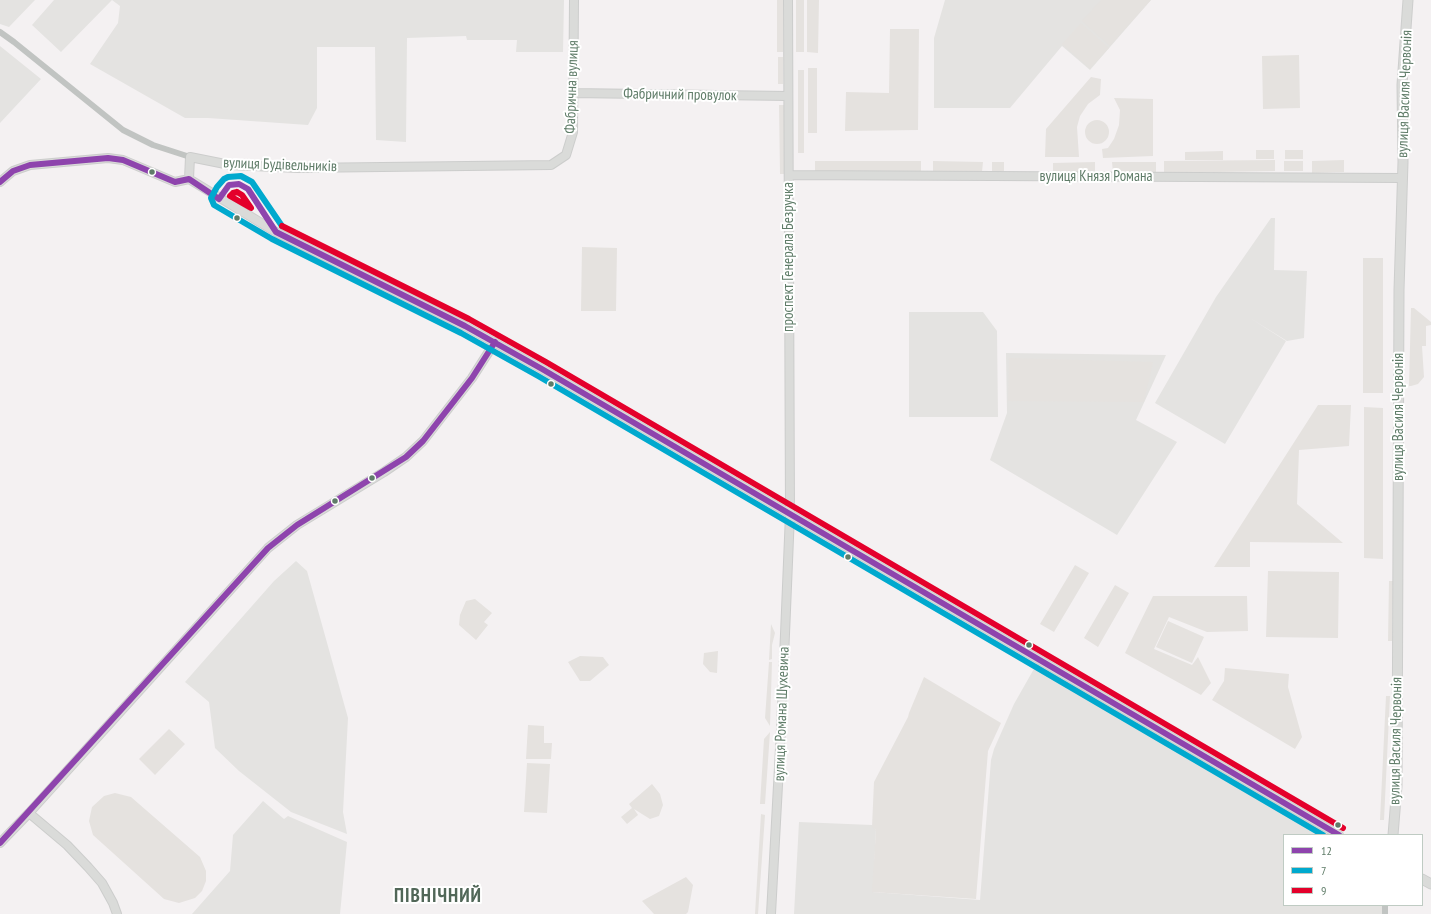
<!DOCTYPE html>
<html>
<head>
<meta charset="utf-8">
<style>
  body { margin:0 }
  #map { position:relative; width:1431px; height:914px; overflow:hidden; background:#f4f1f2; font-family:"PT Sans Narrow",sans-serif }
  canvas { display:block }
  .legend { position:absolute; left:1283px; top:834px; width:140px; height:72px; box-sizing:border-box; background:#fff; border:1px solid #bfcbc3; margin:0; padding:5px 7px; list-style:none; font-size:12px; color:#5f7c68 }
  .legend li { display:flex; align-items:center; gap:8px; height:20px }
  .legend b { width:20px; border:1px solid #bfcbc3 }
</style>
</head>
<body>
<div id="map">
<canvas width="1431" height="914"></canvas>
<ul class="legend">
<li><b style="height:5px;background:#8e44ad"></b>12</li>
<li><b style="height:5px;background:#00a9ce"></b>7</li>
<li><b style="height:5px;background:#e4002b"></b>9</li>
</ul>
</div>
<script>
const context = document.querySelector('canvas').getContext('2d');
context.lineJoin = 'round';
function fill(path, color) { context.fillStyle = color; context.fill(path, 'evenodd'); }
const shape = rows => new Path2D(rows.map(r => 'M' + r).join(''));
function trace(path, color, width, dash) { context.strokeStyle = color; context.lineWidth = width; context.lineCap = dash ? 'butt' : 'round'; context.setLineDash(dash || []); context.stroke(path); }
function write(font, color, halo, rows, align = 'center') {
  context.font = font + ' "PT Sans Narrow",sans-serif'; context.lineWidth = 4; context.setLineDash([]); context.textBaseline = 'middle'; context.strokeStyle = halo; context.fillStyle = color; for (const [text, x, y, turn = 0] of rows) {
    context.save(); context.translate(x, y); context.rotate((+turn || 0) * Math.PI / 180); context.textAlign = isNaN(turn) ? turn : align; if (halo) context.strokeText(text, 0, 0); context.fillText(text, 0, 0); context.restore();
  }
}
fill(shape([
  [0,0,35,0,9,27,0,24],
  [54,0,564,0,563,52,516,52,517,40,467,40,466,36,407,38,406,142,376,140,375,47,317,47,317,108,308,125,208,118,185,118,90,64,118,23,120,6,112,0,61,52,32,25],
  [945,0,1151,0,1090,70,1062,46,1010,108,934,108,934,38],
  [0,46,41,79,0,123],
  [1271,218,1275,218,1274,270,1307,271,1304,338,1287,341,1250,318,1286,341,1225,444,1155,403,1216,297],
  [909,312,983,312,997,331,998,417,909,417],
  [1006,353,1166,355,1136,420,1177,442,1117,535,990,460,1007,413],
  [296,561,307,571,348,718,343,812,347,834,291,812,239,771,215,748,209,702,185,682,274,581],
  [1039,660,1339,835,1284,835,1284,905,1385,905,1385,914,794,914,799,822,872,825,876,830,873,892,980,900,991,760,994,749,1014,704],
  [263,801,284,819,288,816,347,842,340,914,192,914,230,871,233,835]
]), '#e4e3e1');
fill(shape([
  [777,0,783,0,783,52,777,52],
  [796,0,804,0,804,52,796,52],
  [807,0,819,0,818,53,807,52],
  [1101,0,1151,0,1110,46,1082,21],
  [1081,23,1109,48,1090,69,1062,44],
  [890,29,919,29,918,130,845,131,846,92,889,93],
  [1299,55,1300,108,1263,109,1262,56],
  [778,57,783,57,783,84,778,84],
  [808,68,817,68,817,133,808,133],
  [798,70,804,70,804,153,798,153],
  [1091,77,1101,79,1100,95,1088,104,1080,116,1077,127,1079,157,1045,157,1046,129],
  [1114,98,1153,99,1153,156,1103,158,1102,149,1108,148,1114,139,1119,125,1120,110],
  [779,105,785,105,785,174,780,174],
  '1085 132a12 12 0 1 1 24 0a12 12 0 1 1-24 0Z',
  [1256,150,1274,150,1274,159,1256,159],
  [1285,150,1303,150,1303,159,1285,159],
  [1223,151,1223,160,1185,160,1185,152],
  [1275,160,1275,171,1164,173,1164,161],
  [1344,160,1344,172,1312,173,1312,161],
  [815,161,921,161,921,172,815,172],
  [933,161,983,162,982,172,933,172],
  [1284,161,1303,161,1303,171,1284,171],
  [992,162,1004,162,1004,171,992,171],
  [1095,162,1095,172,1053,172,1053,163],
  [1112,162,1156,162,1156,172,1113,173],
  [582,247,617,248,616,311,581,311],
  [1363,258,1383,258,1383,393,1363,393],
  [1411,308,1414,308,1431,322,1431,325,1426,326,1426,346,1422,346,1424,377,1418,384,1411,386,1409,386],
  [1009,358,1153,362,1144,402,1008,401],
  [1318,405,1351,405,1349,446,1299,450,1297,504,1343,543,1250,542,1250,567,1214,567],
  [1364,407,1383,408,1383,559,1364,558],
  [1075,565,1089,573,1054,632,1040,624],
  [1268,571,1339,572,1338,638,1266,637],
  [1389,581,1393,581,1392,641,1388,641],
  [1115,585,1129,593,1098,647,1084,638],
  [1153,596,1247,596,1248,631,1207,632,1169,617,1154,649,1192,665,1198,657,1211,683,1201,695,1125,653],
  [475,599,492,613,484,622,488,625,476,640,459,625,460,615,466,601],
  [1168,621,1204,637,1192,663,1156,647],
  [771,624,775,633,772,645,772,659,769,660],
  [718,651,717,673,710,672,703,664,704,653],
  [580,656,603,657,609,665,590,681,580,681,568,662],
  [769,662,772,662,770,726,765,718],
  [1225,668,1289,674,1288,687,1302,737,1295,749,1212,700,1224,681],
  [924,677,1001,723,988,751,976,899,872,892,876,830,872,827,874,782,908,717,909,713],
  [1386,696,1390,696,1384,820,1380,820],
  [528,725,544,726,544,743,552,743,551,759,526,759],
  [169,729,185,744,155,775,139,759],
  [770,732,765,804,760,804,764,739],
  [527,763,550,764,547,813,524,812],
  [652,784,660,794,663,805,659,816,650,819,634,809,638,815,627,824,621,817,632,808,629,804],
  [115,793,131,797,200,857,206,871,206,881,202,891,195,898,179,903,164,899,93,835,89,821,92,807,104,796],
  [761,814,765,815,758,914,755,914],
  [686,877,693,885,688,912,686,914,654,914,642,901]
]), '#e5e2df');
const secondary = shape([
  [572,93,788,96],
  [789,175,1402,178],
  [189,179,276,232,465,326,542,369,1339,835],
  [189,179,190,157,230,165,298,168,551,165,566,155,573,132,574,0],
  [0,182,13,171,30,165,108,158,123,160,175,182,189,179],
  [29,813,67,845,88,867,102,883,113,903,117,914],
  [0,843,29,813,268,548,297,525,384,472,406,457,423,441,472,378,495,342],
  [771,914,781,730,790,514,788,0]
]);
const primary = shape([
  [1393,835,1397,786,1399,290,1403,162,1402,85,1408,0],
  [1422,879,1431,884]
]);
trace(secondary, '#cccdcc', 10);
trace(primary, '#cdcecd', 11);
trace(shape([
  [0,32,14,42,123,130,153,145,190,157],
  [1385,914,1385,905]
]), '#c1c4c2', 6);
trace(secondary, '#dadbd9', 8);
trace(primary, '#dadbd9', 9);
trace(shape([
  [0,182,13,171,30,165,108,158,123,160,175,182,189,179,219,199,229,185,239,184,248,189,276,232,465,326,542,369,1339,835],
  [0,843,268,548,297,525,406,457,423,441,472,378,495,342]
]), '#8e44ad', 6);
trace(shape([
  [272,239,214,205,211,198,217,187,224,179,228,177,241,176,252,182,282,226],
  [272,239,461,333,538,376,1323,835]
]), '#00a9ce', 6);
trace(shape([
  [237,192,242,195,251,208,230,196,233,193,237,192],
  [282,226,469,319,546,362,1343,828]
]), '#e4002b', 6);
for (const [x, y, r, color] of [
  [152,172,3.5,"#5f7c68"],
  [237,218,3.5,"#5f7c68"],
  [551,384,3.5,"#5f7c68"],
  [372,478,3.5,"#5f7c68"],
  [335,501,3.5,"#5f7c68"],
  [848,557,3.5,"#5f7c68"],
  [1029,645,3.5,"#5f7c68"],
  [1338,825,3.5,"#5f7c68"]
]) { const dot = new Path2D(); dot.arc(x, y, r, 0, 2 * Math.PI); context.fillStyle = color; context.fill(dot); trace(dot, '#fff', 1.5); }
write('15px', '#5f7c68', '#fff', [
  ["Фабрична вулиця",572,87,-88],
  ["вулиця Василя Червонія",1405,94,-88],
  ["Фабричний провулок",680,95,1],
  ["вулиця Будівельників",280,165,2],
  ["вулиця Князя Романа",1096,177],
  ["проспект Генерала Безручка",789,257,-90],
  ["вулиця Василя Червонія",1399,417,-90],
  ["вулиця Романа Шухевича",782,714,-88],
  ["вулиця Василя Червонія",1396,741,-89]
]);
context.letterSpacing = '1px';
write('bold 19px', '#516758', '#fff', [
  ["ПІВНІЧНИЙ",438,897]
]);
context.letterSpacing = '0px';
</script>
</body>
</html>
